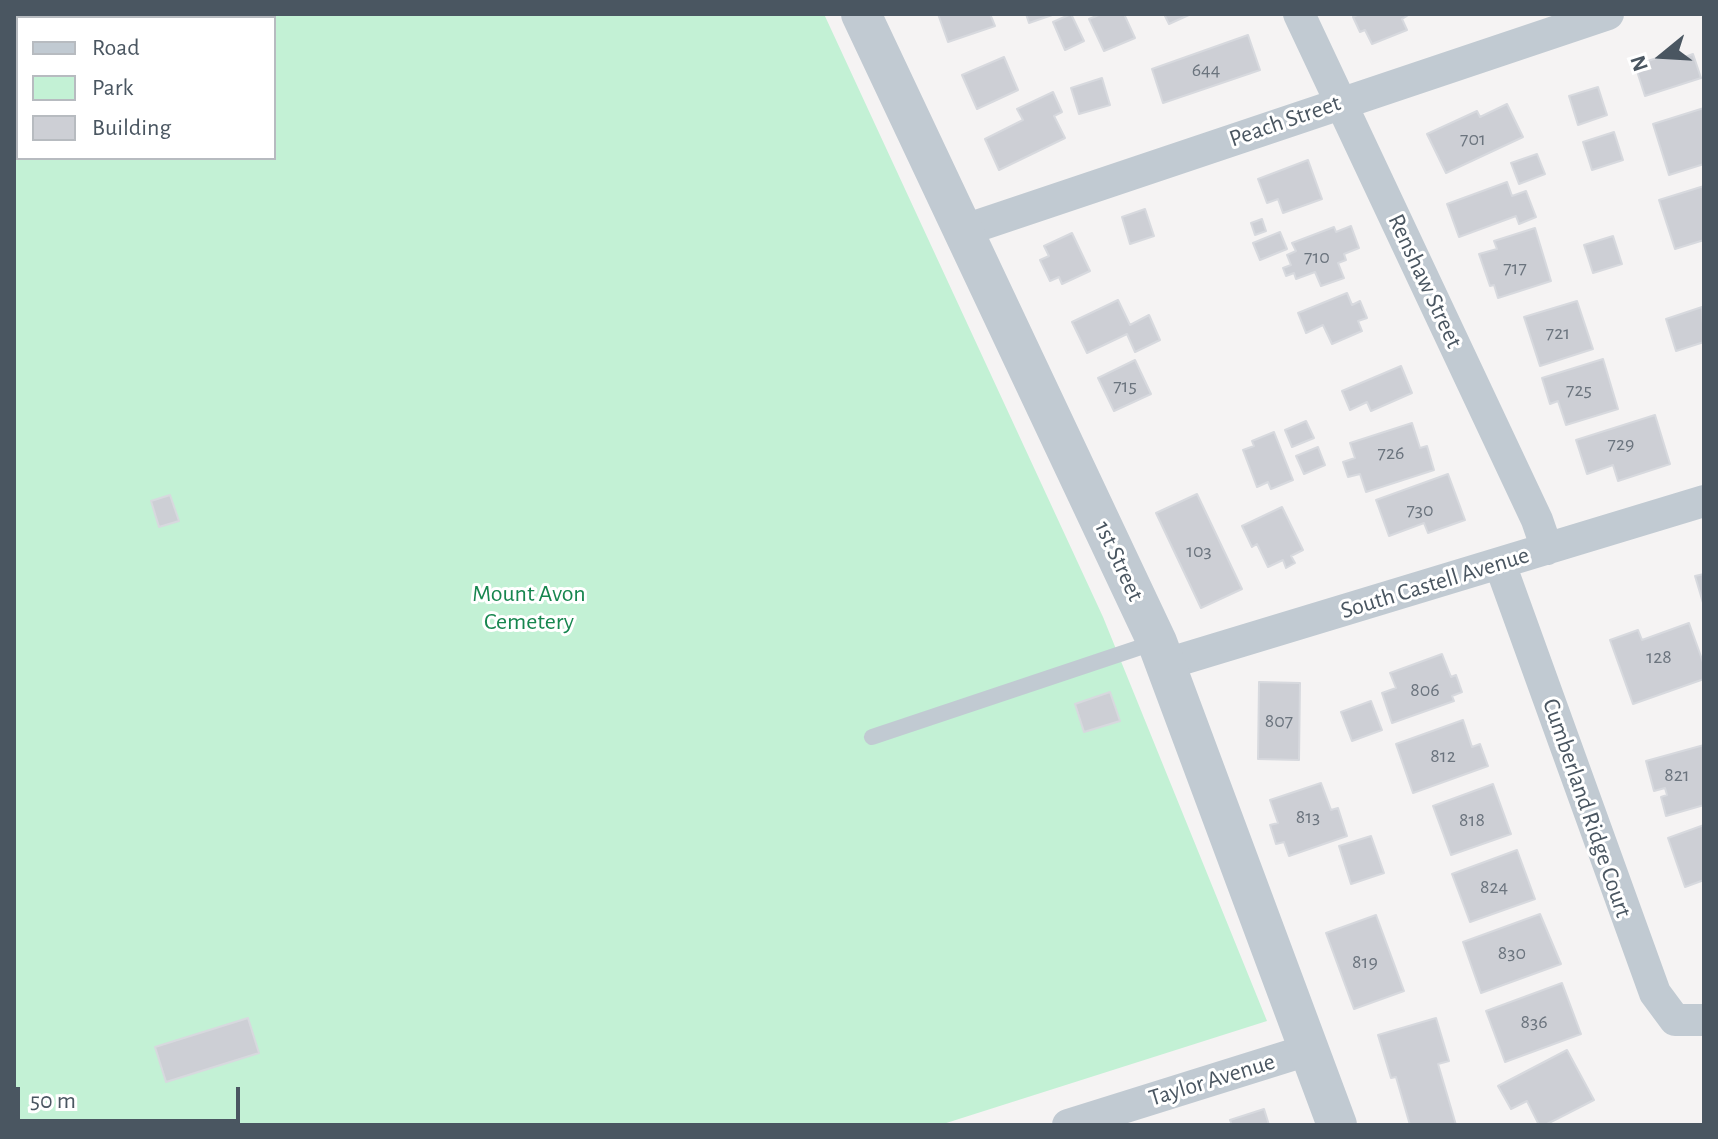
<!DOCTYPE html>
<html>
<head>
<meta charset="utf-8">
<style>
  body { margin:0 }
  #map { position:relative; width:1718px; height:1139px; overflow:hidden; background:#f5f3f3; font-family:"Alegreya Sans",sans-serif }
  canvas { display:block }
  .frame { position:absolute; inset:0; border:16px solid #4a5661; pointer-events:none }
  .legend { position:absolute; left:16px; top:16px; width:260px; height:144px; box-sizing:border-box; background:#fff; border:2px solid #b7bbc0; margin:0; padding:10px 14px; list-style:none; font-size:24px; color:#4a5661 }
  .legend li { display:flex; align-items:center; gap:16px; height:40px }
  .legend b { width:40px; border:2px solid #b7bbc0 }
  .north { position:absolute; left:1622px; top:16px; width:80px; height:80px; -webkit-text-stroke:6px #fff; paint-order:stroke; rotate:252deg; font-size:22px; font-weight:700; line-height:32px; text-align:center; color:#4a5661 }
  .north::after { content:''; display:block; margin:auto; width:28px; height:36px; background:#4a5661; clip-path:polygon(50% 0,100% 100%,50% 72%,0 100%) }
  .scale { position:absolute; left:16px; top:1087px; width:224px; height:36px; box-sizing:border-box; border:4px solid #4a5661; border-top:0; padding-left:10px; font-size:24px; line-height:28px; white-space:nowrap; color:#4a5661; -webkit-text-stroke:6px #fff; paint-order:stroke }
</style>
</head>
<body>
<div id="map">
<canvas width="1718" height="1139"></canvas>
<div class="frame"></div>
<ul class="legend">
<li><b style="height:10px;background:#c1cad2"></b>Road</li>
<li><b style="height:22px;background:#c3f1d5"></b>Park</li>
<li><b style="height:22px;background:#cdcfd5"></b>Building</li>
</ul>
<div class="north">N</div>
<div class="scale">50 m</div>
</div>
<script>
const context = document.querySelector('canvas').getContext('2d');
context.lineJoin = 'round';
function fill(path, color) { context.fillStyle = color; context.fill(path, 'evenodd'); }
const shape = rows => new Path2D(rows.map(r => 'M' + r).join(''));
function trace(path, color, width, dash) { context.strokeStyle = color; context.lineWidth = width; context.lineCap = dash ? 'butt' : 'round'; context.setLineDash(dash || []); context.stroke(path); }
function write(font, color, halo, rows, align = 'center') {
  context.font = font + ' "Alegreya Sans",sans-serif'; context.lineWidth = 6; context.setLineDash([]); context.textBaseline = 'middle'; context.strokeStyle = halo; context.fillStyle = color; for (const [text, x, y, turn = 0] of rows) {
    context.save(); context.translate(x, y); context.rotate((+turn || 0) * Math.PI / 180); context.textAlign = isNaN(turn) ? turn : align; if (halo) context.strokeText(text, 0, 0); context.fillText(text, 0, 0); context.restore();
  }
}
fill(shape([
  [48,14,824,14,1103,617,1267,1021,940,1125,14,1125,14,26,18,25,18,158,274,158,274,18,37,18]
]), '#c3f1d5');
const building = shape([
  [938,14,990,14,995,26,948,42,938,14],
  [1026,14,1055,14,1029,23,1026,14],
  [1071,14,1084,41,1065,50,1053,22,1071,14],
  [1101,14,1124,14,1135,38,1104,51,1089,19,1101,14],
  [1164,14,1191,14,1169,24,1164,14],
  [1410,14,1402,19,1407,30,1372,44,1365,30,1360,32,1353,17,1359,14,1410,14],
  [1248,35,1260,70,1163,103,1152,69,1248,35],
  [1679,51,1682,58,1693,54,1701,78,1645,96,1635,65,1679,51],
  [1004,57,1018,90,977,109,962,75,1004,57],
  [1102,78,1110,105,1079,114,1071,88,1102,78],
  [1598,87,1607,115,1578,125,1569,96,1598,87],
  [1053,92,1062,112,1054,116,1065,138,999,170,985,139,1023,120,1017,109,1053,92],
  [1507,104,1523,137,1446,173,1427,134,1477,111,1480,117,1507,104],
  [1704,108,1704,164,1669,175,1653,124,1704,108],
  [1614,132,1623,160,1592,170,1583,142,1614,132],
  [1537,154,1545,174,1519,184,1511,163,1537,154],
  [1308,160,1322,199,1283,213,1278,199,1267,203,1258,179,1308,160],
  [1507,182,1512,196,1526,191,1536,217,1519,224,1516,216,1459,237,1447,204,1507,182],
  [1704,186,1704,240,1675,249,1659,200,1704,186],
  [1145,209,1154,236,1130,244,1122,217,1145,209],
  [1262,219,1266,231,1255,235,1251,223,1262,219],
  [1351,226,1359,248,1344,254,1346,260,1338,263,1344,278,1321,286,1315,272,1296,279,1294,273,1286,276,1283,268,1291,265,1287,255,1296,251,1292,243,1334,227,1336,232,1351,226],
  [1535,228,1551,281,1498,298,1494,285,1490,286,1479,254,1497,249,1494,241,1535,228],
  [1280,232,1287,249,1260,260,1253,243,1280,232],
  [1072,233,1090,271,1062,284,1059,277,1050,281,1040,260,1049,256,1044,246,1072,233],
  [1613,236,1622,264,1593,273,1584,245,1613,236],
  [1347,293,1352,305,1360,301,1367,318,1358,321,1362,331,1332,344,1323,325,1306,333,1298,313,1347,293],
  [1118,300,1130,325,1149,315,1160,340,1135,352,1127,334,1087,353,1072,322,1118,300],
  [1577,301,1593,349,1540,366,1524,317,1577,301],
  [1702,307,1704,342,1676,351,1666,319,1702,307],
  [1603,359,1618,409,1566,425,1558,401,1550,404,1542,378,1603,359],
  [1135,360,1151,394,1114,411,1098,378,1135,360],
  [1401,366,1412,393,1371,411,1367,402,1350,410,1342,391,1401,366],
  [1655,415,1670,464,1618,481,1613,465,1587,474,1576,440,1655,415],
  [1306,421,1314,438,1292,447,1285,430,1306,421],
  [1412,423,1420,448,1427,446,1434,470,1366,492,1360,474,1348,477,1343,462,1355,458,1350,443,1412,423],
  [1274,432,1293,480,1271,489,1268,482,1257,487,1243,450,1254,446,1252,441,1274,432],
  [1318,447,1325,465,1304,474,1296,456,1318,447],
  [1448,474,1465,520,1428,533,1424,523,1389,536,1376,500,1448,474],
  [1197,494,1242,589,1201,608,1156,513,1197,494],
  [170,495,179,521,159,527,151,501,170,495],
  [1282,507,1303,550,1291,556,1295,563,1286,568,1283,560,1268,567,1257,544,1252,547,1242,526,1282,507],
  [1704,574,1704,606,1695,576,1704,574],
  [1689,623,1704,665,1704,679,1633,704,1610,640,1638,630,1642,640,1689,623],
  [1442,654,1451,677,1456,675,1462,692,1452,696,1454,701,1392,723,1382,693,1396,688,1390,673,1442,654],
  [1259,682,1300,683,1299,760,1258,759,1259,682],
  [1110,692,1120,721,1084,732,1075,704,1110,692],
  [1371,701,1382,730,1352,741,1341,712,1371,701],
  [1463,720,1472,747,1480,744,1488,766,1413,793,1396,744,1463,720],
  [1704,745,1704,805,1666,816,1661,797,1667,795,1665,788,1654,791,1646,761,1704,745],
  [1321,783,1331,810,1338,808,1347,836,1289,856,1284,842,1276,844,1270,825,1278,823,1270,800,1321,783],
  [1493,784,1511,834,1451,855,1433,806,1493,784],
  [1704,825,1704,880,1685,887,1668,838,1704,825],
  [1371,836,1384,873,1351,884,1339,846,1371,836],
  [1517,850,1535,899,1470,922,1452,874,1517,850],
  [1540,914,1561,964,1481,993,1463,942,1540,914],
  [1376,915,1404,991,1354,1009,1326,933,1376,915],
  [1562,983,1581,1034,1505,1062,1486,1011,1562,983],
  [248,1018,259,1053,166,1082,155,1047,248,1018],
  [1436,1018,1449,1061,1438,1064,1456,1125,1410,1125,1396,1077,1391,1078,1378,1035,1436,1018],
  [1567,1050,1594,1100,1545,1125,1539,1125,1527,1101,1511,1109,1498,1086,1567,1050],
  [1264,1109,1269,1125,1232,1125,1230,1120,1264,1109]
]);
fill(building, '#cdcfd5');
trace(building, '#d7d9de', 2);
trace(shape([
  [872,737,1156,642]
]), '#c1cad2', 16);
trace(shape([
  [1299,14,1537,520,1547,549],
  [962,231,1608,14],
  [1500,564,1655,993,1675,1020,1704,1020],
  [1166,664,1704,501],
  [1068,1125,1311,1049]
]), '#c1cad2', 32);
trace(shape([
  [861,14,1157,642,1337,1125]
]), '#c1cad2', 40);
write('20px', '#6b747e', null, [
  ["644",1206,70],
  ["701",1473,139],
  ["710",1317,257],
  ["717",1515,268],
  ["721",1558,333],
  ["715",1125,386],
  ["725",1579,390],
  ["729",1621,444],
  ["726",1391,453],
  ["730",1420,510],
  ["103",1199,551],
  ["128",1659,657],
  ["806",1425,690],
  ["807",1279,721],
  ["812",1443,756],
  ["821",1677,775],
  ["813",1308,817],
  ["818",1472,820],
  ["824",1494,887],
  ["830",1512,953],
  ["819",1365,962],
  ["836",1534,1022]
]);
write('24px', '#4a5661', '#fff', [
  ["Peach Street",1285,121,-19],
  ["Renshaw Street",1425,281,65],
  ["1st Street",1119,561,65],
  ["South Castell Avenue",1435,583,-17],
  ["Cumberland Ridge Court",1587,808,71],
  ["Taylor Avenue",1212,1080,-17]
]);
write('24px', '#17864f', '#fff', [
  ["Mount Avon",529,594],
  ["Cemetery",529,622]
]);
</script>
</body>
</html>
